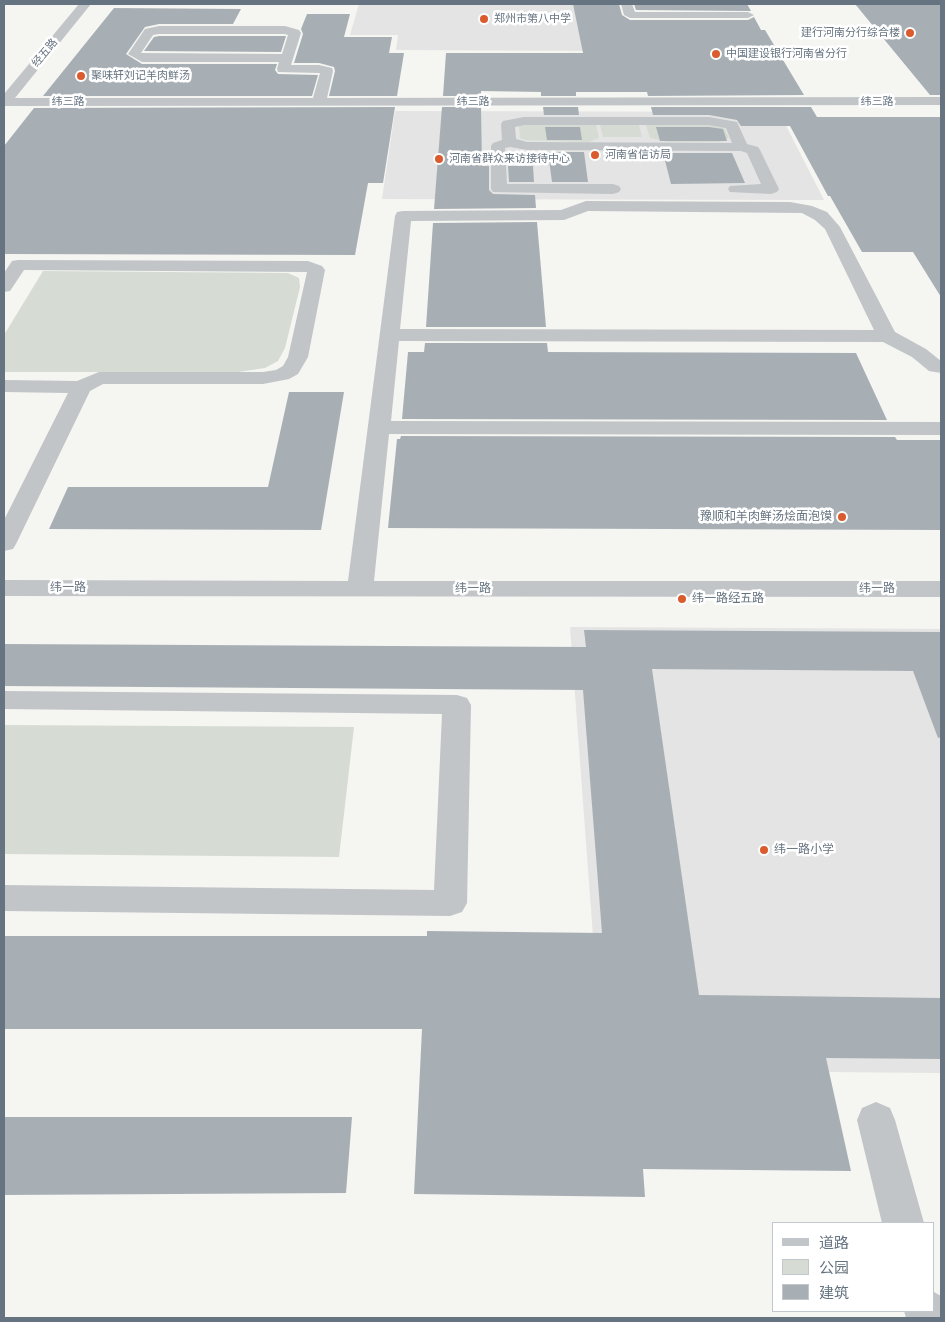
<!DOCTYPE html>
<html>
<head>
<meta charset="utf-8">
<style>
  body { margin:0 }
  #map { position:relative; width:945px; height:1322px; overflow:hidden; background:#f5f5f2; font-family:Helvetica,"Noto Sans SC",sans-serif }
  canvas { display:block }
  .frame { position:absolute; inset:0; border:5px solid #667481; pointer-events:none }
  .legend { position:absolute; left:772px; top:1222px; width:162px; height:90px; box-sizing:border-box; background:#fff; border:1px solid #c2c7cd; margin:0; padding:6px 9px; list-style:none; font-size:15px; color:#667481 }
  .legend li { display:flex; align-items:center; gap:10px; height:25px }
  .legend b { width:25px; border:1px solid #c2c7cd }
</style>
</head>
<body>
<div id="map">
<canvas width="945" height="1322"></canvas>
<div class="frame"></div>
<ul class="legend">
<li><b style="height:6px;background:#c1c5c8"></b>道路</li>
<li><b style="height:14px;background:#d6dcd3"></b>公园</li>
<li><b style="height:14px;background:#a8afb4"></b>建筑</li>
</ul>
</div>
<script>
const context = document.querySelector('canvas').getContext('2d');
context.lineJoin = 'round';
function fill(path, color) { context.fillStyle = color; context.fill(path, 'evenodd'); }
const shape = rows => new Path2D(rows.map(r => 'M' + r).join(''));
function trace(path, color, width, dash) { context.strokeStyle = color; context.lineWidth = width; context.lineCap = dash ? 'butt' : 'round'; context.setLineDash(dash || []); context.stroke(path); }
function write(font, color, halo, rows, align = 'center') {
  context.font = font + ' Helvetica,"Noto Sans SC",sans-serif'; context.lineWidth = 5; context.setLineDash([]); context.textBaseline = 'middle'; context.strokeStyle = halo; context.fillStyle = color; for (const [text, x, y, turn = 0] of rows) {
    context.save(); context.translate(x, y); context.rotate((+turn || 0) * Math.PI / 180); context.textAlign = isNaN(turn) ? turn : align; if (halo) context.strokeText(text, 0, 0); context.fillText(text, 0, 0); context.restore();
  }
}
fill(shape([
  [359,4,609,4,622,51,396,50,398,35,350,35],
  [395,111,779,112,824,200,382,199],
  [570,627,941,629,941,1073,603,1070]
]), '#e3e4e3');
fill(shape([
  [660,123,723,125,729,138,720,142,668,142,650,138,646,125],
  [526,124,590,124,596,125,599,138,589,142,525,140,520,138,519,125],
  [600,125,639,125,642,137,603,137],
  [43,271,288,273,299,278,300,287,285,348,278,361,265,368,238,372,4,372,4,335],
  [4,725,354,727,339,857,4,854]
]), '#d6dcd3');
fill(shape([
  [573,4,619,4,622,15,630,20,748,20,754,17,761,30,765,30,804,95,648,96,647,92,576,92,576,96,541,96,541,92,481,91,481,96,443,96,446,53,583,53],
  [634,4,747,4,751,11,636,10],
  [855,4,941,4,941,95,930,95],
  [114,8,241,9,233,24,159,24,145,27,126,54,142,64,277,64,275,70,278,74,318,75,312,96,43,96],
  [307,14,350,14,344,37,392,37,389,53,404,53,397,96,329,96,335,71,334,67,319,63,294,63,303,34,301,29],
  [159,36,286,36,281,52,144,51,154,37],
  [395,107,383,183,368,183,355,255,4,254,4,146,34,108],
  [442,107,481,107,482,166,489,166,489,190,493,194,535,195,536,208,434,209],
  [543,107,578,107,579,115,544,115],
  [651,107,811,107,817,117,941,117,941,297,913,252,862,252,830,196,828,196,790,126,741,126,737,120,709,115,653,115],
  [545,127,580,127,582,140,547,140],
  [656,127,709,127,723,129,727,141,660,141],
  [548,152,584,152,588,182,552,182],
  [663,153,732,153,745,183,671,184],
  [508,166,533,166,534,182,509,182],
  [537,222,546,327,426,327,433,223],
  [425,343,547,343,548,352,856,353,887,420,402,419,408,352,424,352],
  [289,392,344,392,321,530,49,529,68,487,268,487],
  [401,436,895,437,897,440,941,440,941,530,388,528,397,439,400,439],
  [584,630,941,632,941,737,938,738,913,671,652,669,699,995,941,998,941,1059,826,1058,851,1171,643,1169,645,1197,414,1194,422,1029,4,1029,4,936,427,936,427,931,602,933,583,690,4,686,4,644,586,647],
  [4,1117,352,1117,346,1193,4,1195]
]), '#a8afb4');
fill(shape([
  [79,4,91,4,15,98,313,98,320,73,278,72,277,69,279,62,142,62,128,54,145,29,159,26,285,26,299,30,301,33,291,65,319,65,332,68,333,71,327,98,941,97,941,105,4,106,4,94,79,4],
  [159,34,284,34,288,35,282,54,141,53,153,35,159,34],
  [621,4,632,4,635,12,748,12,754,15,748,18,630,18,624,15,621,4],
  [524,117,709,117,737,122,747,144,758,147,760,150,779,189,777,192,771,194,730,192,728,189,730,186,761,184,747,153,741,151,527,150,510,147,505,148,507,184,613,184,619,186,621,189,619,192,613,194,493,192,491,189,491,146,493,143,502,140,501,124,503,121,524,117],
  [524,125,709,125,726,128,732,143,527,142,516,139,515,127,524,125],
  [586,201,790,202,812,206,827,212,840,227,895,332,926,349,941,361,941,373,929,371,912,357,883,342,399,341,391,421,941,422,941,435,389,434,374,581,941,581,941,597,4,596,4,580,348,581,395,216,397,212,403,211,561,210,586,201],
  [588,211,802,213,815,220,825,229,874,330,400,329,411,221,564,220,588,211],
  [18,260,308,261,322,266,325,270,308,357,298,374,289,379,263,384,103,384,90,391,16,544,13,549,4,551,4,520,68,393,4,392,4,380,77,381,99,372,263,372,276,370,283,366,288,357,307,272,24,270,10,291,4,292,4,273,12,261,18,260],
  [4,691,457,695,467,698,471,705,467,903,462,912,450,916,4,911,4,885,434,890,442,714,4,709,4,691],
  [876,1102,890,1108,895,1120,924,1223,882,1223,857,1120,862,1108,876,1102],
  [934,1292,941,1296,941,1318,906,1318,904,1311,934,1311,934,1292]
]), '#c1c5c8');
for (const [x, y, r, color] of [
  [484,19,5,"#d95b2e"],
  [910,33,5,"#d95b2e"],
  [716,54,5,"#d95b2e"],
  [81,76,5,"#d95b2e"],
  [595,155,5,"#d95b2e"],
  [439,159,5,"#d95b2e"],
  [842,517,5,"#d95b2e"],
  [682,599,5,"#d95b2e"],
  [764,850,5,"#d95b2e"]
]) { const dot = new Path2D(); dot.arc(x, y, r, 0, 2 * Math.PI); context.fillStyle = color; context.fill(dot); trace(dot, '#fff', 2); }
write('11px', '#667481', '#fff', [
  ["郑州市第八中学",494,19],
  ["建行河南分行综合楼",900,33,"right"],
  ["中国建设银行河南省分行",726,54],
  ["聚味轩刘记羊肉鲜汤",91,76],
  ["河南省信访局",605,155],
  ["河南省群众来访接待中心",449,159]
], 'left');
write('11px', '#667481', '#fff', [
  ["经五路",45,53,-50],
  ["纬三路",68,102],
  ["纬三路",473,102],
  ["纬三路",877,102]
]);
write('12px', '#667481', '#fff', [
  ["豫顺和羊肉鲜汤烩面泡馍",832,517,"right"],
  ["纬一路经五路",692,599],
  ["纬一路小学",774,850]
], 'left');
write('12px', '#667481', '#fff', [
  ["纬一路",68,588],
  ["纬一路",473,589],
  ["纬一路",877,589]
]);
</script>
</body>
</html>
